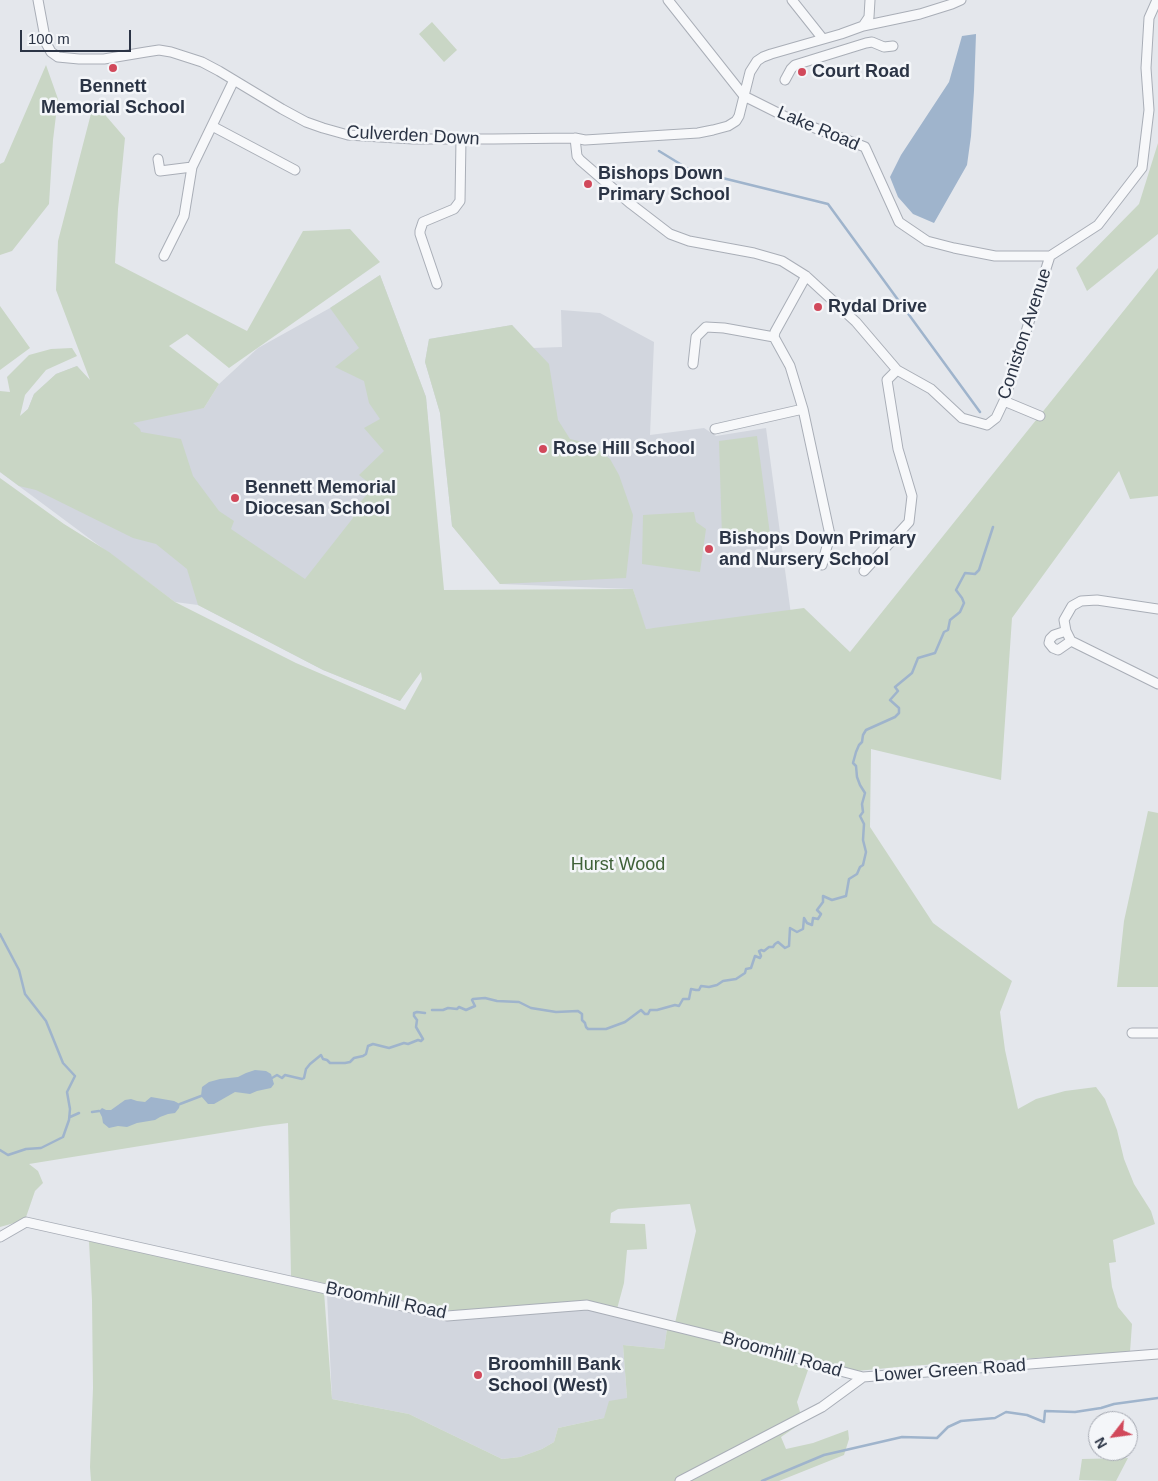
<!DOCTYPE html>
<html>
<head>
<meta charset="utf-8">
<style>
  body { margin:0 }
  #map { position:relative; width:1158px; height:1481px; overflow:hidden; background:#e4e7ec; font-family:Arial,sans-serif }
  canvas { display:block }
  .north { position:absolute; left:1088px; top:1411px; width:50px; height:50px; box-sizing:border-box; background:#f4f6f9; border:1px solid #a4a8b1; border-radius:50%; rotate:240deg; font-size:14px; font-weight:700; line-height:20px; text-align:center; color:#2b3445 }
  .north::after { content:''; display:block; margin:auto; width:18px; height:22px; background:#d1495b; clip-path:polygon(50% 0,100% 100%,50% 72%,0 100%) }
  .scale { position:absolute; left:20px; top:30px; width:111px; height:22px; box-sizing:border-box; border:2px solid #2b3445; border-top:0; padding-left:6px; font-size:15px; line-height:18px; white-space:nowrap; color:#2b3445; -webkit-text-stroke:4px #f4f6f9; paint-order:stroke }
</style>
</head>
<body>
<div id="map">
<canvas width="1158" height="1481"></canvas>
<div class="north">N</div>
<div class="scale">100 m</div>
</div>
<script>
const context = document.querySelector('canvas').getContext('2d');
context.lineJoin = 'round';
function fill(path, color) { context.fillStyle = color; context.fill(path, 'evenodd'); }
const shape = rows => new Path2D(rows.map(r => 'M' + r).join(''));
function trace(path, color, width, dash) { context.strokeStyle = color; context.lineWidth = width; context.lineCap = dash ? 'butt' : 'round'; context.setLineDash(dash || []); context.stroke(path); }
function write(font, color, halo, rows, align = 'center') {
  context.font = font + ' Arial,sans-serif'; context.lineWidth = 5; context.setLineDash([]); context.textBaseline = 'middle'; context.strokeStyle = halo; context.fillStyle = color; for (const [text, x, y, turn = 0] of rows) {
    context.save(); context.translate(x, y); context.rotate((+turn || 0) * Math.PI / 180); context.textAlign = isNaN(turn) ? turn : align; if (halo) context.strokeText(text, 0, 0); context.fillText(text, 0, 0); context.restore();
  }
}
fill(shape([
  [380,275,426,397,446,625,400,701,323,670,198,605,175,602,0,472,0,434,28,409,34,394,56,374,77,366,118,412,204,408,219,384,258,348,330,308],
  [561,310,600,313,654,342,650,435,704,428,716,436,766,428,792,622,645,629,633,589,500,584,452,526,440,413,425,362,429,339,512,325,533,348,562,347],
  [327,1294,445,1321,584,1309,667,1329,664,1349,623,1345,627,1398,604,1418,558,1428,554,1442,542,1449,520,1457,502,1459,409,1414,332,1399]
]), '#d2d6de');
fill(shape([
  [432,22,457,50,444,62,419,34],
  [46,65,58,99,53,140,49,204,12,251,0,255,0,164,4,162],
  [94,102,125,138,118,209,115,263,247,331,303,231,350,229,380,262,229,368,187,334,169,346,219,384,204,408,133,423,140,429,141,432,181,439,193,476,219,511,234,521,231,529,305,579,353,518,352,511,374,487,359,475,384,451,364,428,380,419,369,403,364,381,335,367,359,348,330,308,380,275,426,397,444,590,633,589,646,629,804,608,850,652,1158,268,1158,496,1130,499,1119,471,1012,618,1001,780,871,749,870,827,933,923,1012,981,1000,1012,1005,1050,1018,1109,1036,1099,1065,1091,1096,1087,1105,1099,1117,1130,1124,1159,1134,1184,1151,1211,1155,1224,1113,1240,1116,1262,1109,1263,1112,1287,1118,1307,1132,1324,1130,1352,908,1366,857,1371,824,1366,773,1346,675,1323,696,1231,690,1204,618,1209,611,1213,610,1223,645,1224,647,1249,627,1250,624,1283,617,1309,452,1311,291,1276,288,1123,264,1126,29,1164,38,1171,43,1183,35,1191,25,1220,0,1227,0,478,64,524,109,552,175,602,296,663,405,710,422,679,421,672,400,701,323,670,198,605,187,569,156,544,133,538,36,490,19,486,0,472,0,391,10,392,7,377,29,355,51,349,72,348,77,356,46,370,25,395,20,416,28,409,34,394,56,374,77,366,90,380,56,290,58,241],
  [1158,143,1158,234,1087,291,1076,268,1139,204],
  [0,306,30,348,0,370],
  [512,325,549,364,558,420,570,439,591,444,610,459,619,475,633,515,626,578,500,584,452,526,440,413,425,362,429,339],
  [757,436,771,542,722,537,719,441],
  [694,512,696,522,706,529,700,572,642,564,643,515],
  [1148,811,1158,813,1158,987,1117,987,1124,921],
  [89,1241,161,1255,324,1292,332,1399,409,1414,502,1459,520,1457,542,1449,554,1442,558,1428,604,1418,609,1401,627,1398,623,1345,664,1349,667,1329,772,1354,808,1370,797,1402,803,1422,781,1437,786,1449,813,1443,848,1430,849,1439,844,1455,779,1481,91,1481,90,1467,93,1388,92,1300],
  [1128,1458,1116,1481,1079,1480,1082,1459]
]), '#c9d6c5');
fill(shape([
  [976,34,974,91,971,136,967,165,934,223,913,214,898,197,890,177,901,155,949,82,962,36],
  [255,1070,266,1071,271,1074,274,1084,271,1088,257,1091,250,1094,235,1092,214,1104,208,1104,201,1096,202,1087,209,1082,220,1079,238,1077,246,1073],
  [151,1097,174,1101,180,1104,179,1108,175,1113,168,1114,160,1117,155,1120,137,1123,127,1127,118,1126,109,1128,103,1123,102,1117,99,1111,102,1108,106,1110,111,1110,125,1100,131,1099,137,1101,145,1102]
]), '#9fb4cc');
trace(shape([
  [659,151,690,170,828,204,980,412],
  [0,934,19,970,25,994,46,1021,63,1063,75,1076,67,1092,70,1109,69,1120,63,1137,41,1148,26,1149,8,1155,0,1150],
  [432,1010,443,1010,448,1008,457,1009,459,1007,466,1010,475,1006,472,1000,473,999,485,998,497,1001,519,1002,531,1008,556,1012,578,1011,582,1014,582,1020,585,1023,586,1027,588,1029,606,1029,625,1022,641,1010,645,1014,648,1014,650,1010,657,1010,675,1005,679,1006,683,999,689,999,691,989,696,990,699,990,701,986,709,987,717,985,723,981,736,979,745,973,746,969,751,968,755,956,760,958,761,956,759,951,761,950,764,951,769,947,773,947,775,944,778,942,785,948,789,946,790,928,797,932,803,929,804,918,807,923,812,925,813,918,818,919,821,914,817,910,823,902,823,896,832,900,846,896,849,879,857,874,860,867,863,865,866,852,863,840,864,824,860,816,863,812,862,804,865,793,860,785,857,777,856,766,853,763,856,752,859,745,862,742,863,735,866,730,895,717,899,713,899,708,890,700,898,691,895,687,912,673,918,658,935,653,944,632,948,630,950,620,960,612,964,603,962,598,956,590,965,573,975,574,979,570,993,527],
  [272,1078,277,1075,282,1078,285,1075,302,1079,304,1078,306,1069,310,1064,321,1055,323,1059,327,1060,330,1063,345,1063,350,1062,354,1058,363,1056,366,1054,368,1046,373,1044,389,1048,404,1043,408,1044,418,1040,421,1041,423,1039,416,1027,417,1020,414,1016,414,1013,417,1012,425,1013],
  [180,1104,201,1096],
  [92,1112,99,1111],
  [70,1117,79,1113],
  [762,1481,824,1455,902,1437,937,1438,948,1427,961,1421,995,1418,1006,1412,1027,1415,1044,1422,1045,1411,1075,1412,1101,1408,1114,1404,1158,1398]
]), '#9fb4cc', 2.5);
const minor = shape([
  [38,0,46,43,51,52,58,57,79,59,104,59,146,52,159,50,171,52,202,62,219,71,282,109,306,122,323,128,348,135,413,139,493,139,575,138,585,140,698,133,713,130,728,126,736,121,739,116,750,72,757,61,763,57,771,54,841,34,863,26,920,14,952,4,961,0],
  [668,0,744,96,786,117,865,147,899,222,927,241,954,248,995,256,1050,256],
  [792,0,823,39],
  [863,26,869,17,870,0],
  [785,80,791,69,795,65,866,43,872,42,884,47,893,46],
  [212,126,295,170],
  [575,138,577,156,580,160,631,204,670,234,689,241,754,253,782,261,806,276,856,322,897,370,931,389,962,418,987,425,996,418,1004,401,1050,256],
  [158,159,160,171,192,167],
  [164,256,184,216,192,167,234,80],
  [1050,256,1098,225,1142,168,1149,110,1146,68,1149,18,1157,0],
  [806,276,775,332,774,337,790,366,803,409,830,535,822,565],
  [437,284,420,234,420,231,423,222,454,209,460,201,461,139],
  [693,364,696,337,706,327,724,328,774,337],
  [1004,401,1040,416],
  [715,429,803,409],
  [864,571,909,522,912,496,898,449,887,380,897,370],
  [1158,609,1097,600,1081,601,1072,606,1064,620,1066,631,1071,641,1158,684],
  [1066,631,1054,635,1050,639,1049,643,1053,648,1058,650,1071,641],
  [1132,1033,1158,1033],
  [0,1237,26,1222,447,1316,587,1305,774,1351,821,1366,863,1377],
  [680,1481,822,1407,863,1377,1158,1354]
]);
trace(minor, '#a9aeb7', 11);
trace(minor, '#f7f8fa', 9);
for (const [x, y, r, color] of [
  [113,68,5,"#d1495b"],
  [802,72,5,"#d1495b"],
  [588,184,5,"#d1495b"],
  [818,307,5,"#d1495b"],
  [543,449,5,"#d1495b"],
  [235,498,5,"#d1495b"],
  [709,549,5,"#d1495b"],
  [478,1375,5,"#d1495b"]
]) { const dot = new Path2D(); dot.arc(x, y, r, 0, 2 * Math.PI); context.fillStyle = color; context.fill(dot); trace(dot, '#f4f6f9', 2); }
write('bold 18px', '#2b3445', '#f4f6f9', [
  ["Court Road",812,72],
  ["Bennett",113,87,"center"],
  ["Memorial School",113,108,"center"],
  ["Bishops Down",598,174],
  ["Primary School",598,195],
  ["Rydal Drive",828,307],
  ["Rose Hill School",553,449],
  ["Bennett Memorial",245,488],
  ["Diocesan School",245,509],
  ["Bishops Down Primary",719,539],
  ["and Nursery School",719,560],
  ["Broomhill Bank",488,1365],
  ["School (West)",488,1386]
], 'left');
write('18px', '#2b3445', '#f4f6f9', [
  ["Lake Road",818,129,23],
  ["Culverden Down",413,136,3],
  ["Coniston Avenue",1025,334,-72],
  ["Broomhill Road",386,1301,12],
  ["Broomhill Road",782,1355,16],
  ["Lower Green Road",950,1371,-4]
]);
write('18px', '#3f6138', '#f4f6f9', [
  ["Hurst Wood",618,865]
]);
</script>
</body>
</html>
